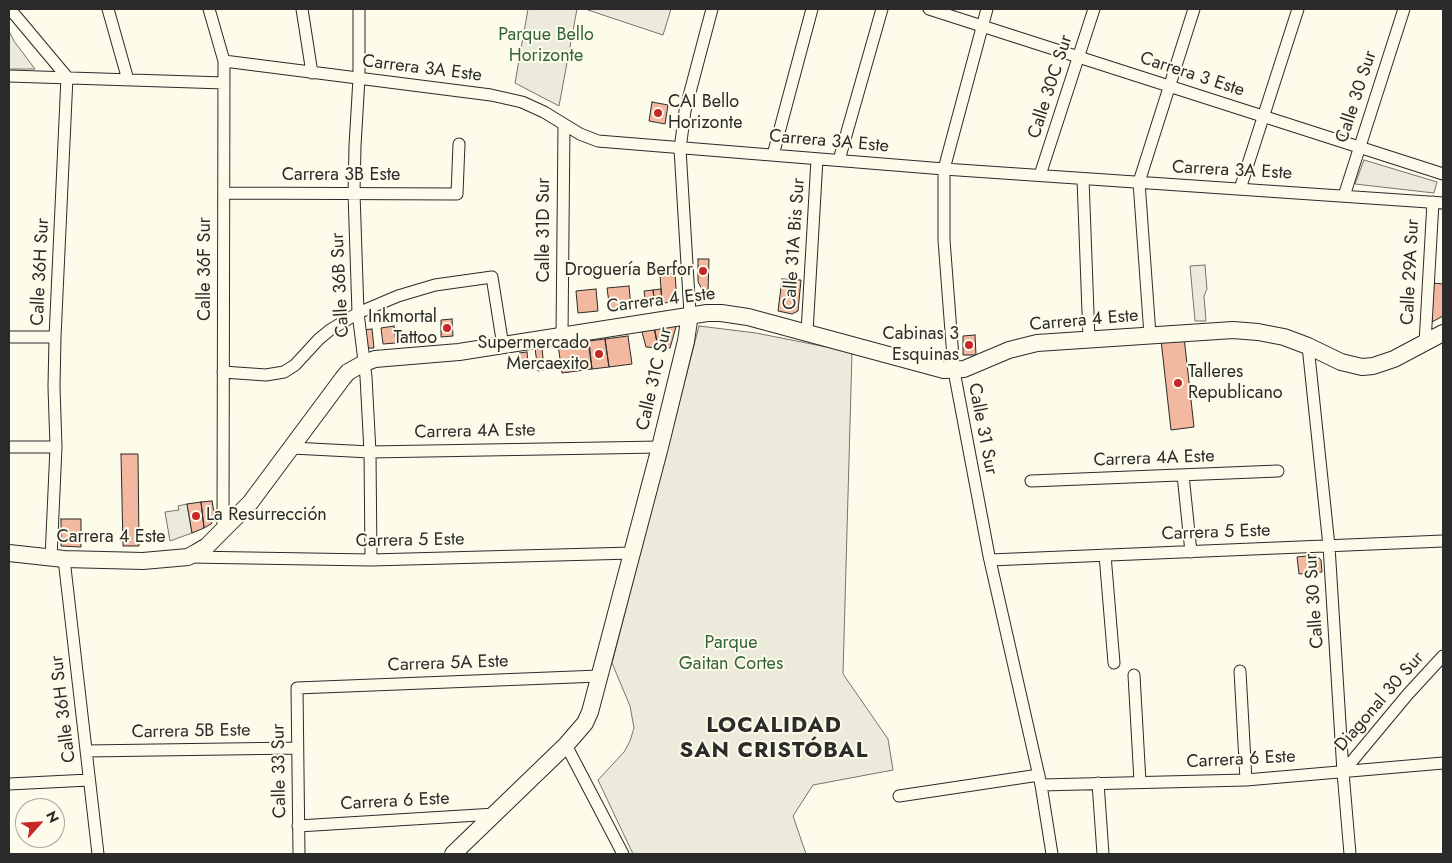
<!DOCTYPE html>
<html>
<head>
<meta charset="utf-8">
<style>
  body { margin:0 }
  #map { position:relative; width:1452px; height:863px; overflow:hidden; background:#fdfbea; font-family:Jost,sans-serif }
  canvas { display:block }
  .frame { position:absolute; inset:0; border:10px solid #2b2b2b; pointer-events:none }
  .north { position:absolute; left:15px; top:798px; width:50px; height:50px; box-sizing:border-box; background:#fdfbea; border:1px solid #a9a89e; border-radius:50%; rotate:64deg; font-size:14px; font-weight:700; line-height:20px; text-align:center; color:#2b2b2b }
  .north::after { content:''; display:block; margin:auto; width:18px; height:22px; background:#c62828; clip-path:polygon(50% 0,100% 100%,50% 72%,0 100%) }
</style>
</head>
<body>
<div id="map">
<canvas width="1452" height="863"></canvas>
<div class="frame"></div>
<div class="north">N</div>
</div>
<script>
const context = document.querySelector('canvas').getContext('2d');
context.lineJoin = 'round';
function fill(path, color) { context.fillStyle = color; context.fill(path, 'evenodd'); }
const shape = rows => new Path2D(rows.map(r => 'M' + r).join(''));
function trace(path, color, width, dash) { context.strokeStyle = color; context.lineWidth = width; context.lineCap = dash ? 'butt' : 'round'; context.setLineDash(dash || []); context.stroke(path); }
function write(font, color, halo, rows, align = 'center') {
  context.font = font + ' Jost,sans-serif'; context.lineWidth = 4; context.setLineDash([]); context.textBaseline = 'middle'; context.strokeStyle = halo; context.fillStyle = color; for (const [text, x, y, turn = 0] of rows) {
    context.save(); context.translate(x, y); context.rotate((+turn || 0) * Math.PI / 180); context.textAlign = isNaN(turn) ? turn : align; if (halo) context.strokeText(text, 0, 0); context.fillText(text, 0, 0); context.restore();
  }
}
const green = shape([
  [528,9,577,9,559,106,515,83,528,9],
  [585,9,671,9,663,35,585,9],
  [9,31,14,41,35,69,9,69,9,31],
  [1364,160,1437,182,1434,193,1355,184,1364,160],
  [699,326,756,333,852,352,843,674,888,739,893,770,813,785,793,816,806,854,633,854,598,780,624,752,630,741,634,728,630,706,612,663,699,326]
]);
fill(green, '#ecebdb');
trace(green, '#74746e', 1);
const parking = shape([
  [1205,265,1207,289,1204,296,1206,321,1195,321,1190,266,1205,265],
  [187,504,192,533,170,541,165,512,179,510,178,506,187,504]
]);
fill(parking, '#eceadb');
trace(parking, '#74746e', 1);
const building = shape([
  [652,102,668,105,665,124,649,121,652,102],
  [698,259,709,259,708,292,702,289,698,282,698,259],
  [675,273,677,302,662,303,660,275,675,273],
  [782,279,801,280,798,311,792,314,778,311,782,279],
  [1432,283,1443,284,1443,316,1432,322,1432,283],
  [629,286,631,307,610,310,607,288,629,286],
  [596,289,598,311,578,313,576,291,596,289],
  [661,289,662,303,655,304,653,290,661,289],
  [653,290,655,304,646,305,644,291,653,290],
  [452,319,453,336,441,337,441,320,452,319],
  [674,323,676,327,670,348,658,348,655,330,657,324,674,323],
  [394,326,396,343,383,344,381,328,394,326],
  [654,328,658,348,646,347,642,332,654,328],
  [372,329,374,348,363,348,362,330,372,329],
  [975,335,976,355,963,355,963,336,975,335],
  [628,336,632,364,609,367,605,339,628,336],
  [1184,337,1194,427,1171,430,1161,340,1184,337],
  [605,339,609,367,592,369,589,341,605,339],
  [588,341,592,369,562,373,558,345,588,341],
  [542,347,544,370,538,371,535,348,542,347],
  [527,352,528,364,520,364,519,353,527,352],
  [121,454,138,454,139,546,123,546,121,454],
  [212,501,215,518,211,524,204,528,201,502,212,501],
  [201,502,204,528,192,533,187,504,201,502],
  [61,519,81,519,81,547,61,546,61,519],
  [1316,555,1321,560,1322,572,1299,574,1297,557,1316,555]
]);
fill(building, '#f2b8a0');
trace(building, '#2b2b2b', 1);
const street = shape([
  [10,9,67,77,55,337,54,387,56,447,51,558],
  [108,9,128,80],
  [209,9,224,61,223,531],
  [302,9,312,73],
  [359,9,359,78,355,146,354,193,358,313,366,377,370,452,371,560],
  [929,9,1443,174],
  [987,9,944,169,944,240,954,371,989,556,1041,785,1052,854],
  [224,61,491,95,522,102,544,112,580,134,598,141,944,169,1443,203],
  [9,76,224,83],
  [773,155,812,9],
  [839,160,882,9],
  [1040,175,1094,9],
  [1083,179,1089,339],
  [1240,189,1298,9],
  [224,193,457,194,459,144],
  [1344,196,1404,9],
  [690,314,680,149,685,111,712,9],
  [807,332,817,159],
  [562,335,564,125],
  [1150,335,1139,182,1194,9],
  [9,337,55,337],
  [1425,343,1433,202],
  [1308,346,1329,546,1343,772,1350,854],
  [223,372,266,375,284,372,295,365,319,339,330,330,358,313,398,296,435,285,492,277,503,346],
  [9,447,56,447],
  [292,448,370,452,660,447],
  [1183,475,1191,552],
  [1031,481,1278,471],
  [1105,555,1114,663],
  [189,557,371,560,632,553],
  [64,559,98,854],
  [990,560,1443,541],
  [1240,671,1246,780],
  [1134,675,1140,782],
  [566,745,623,854],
  [86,751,297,748],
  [1343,772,1408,694,1443,656],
  [1098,783,1103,854],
  [9,784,89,780],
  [1041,785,1246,780,1443,763],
  [899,796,1039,775],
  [298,826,495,814],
  [299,854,297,688,599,676]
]);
const secondary = shape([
  [9,553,64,559,143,561,188,557,197,552,207,546,250,503,343,378,348,372,364,363,375,359,459,352,707,313,721,313,748,317,944,370,964,369,1009,350,1037,343,1233,330,1258,332,1284,337,1308,346,1341,362,1362,367,1373,366,1394,359,1443,333],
  [453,854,566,745,585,723,590,712,660,447,686,341,690,314]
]);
trace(street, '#2b2b2b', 13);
trace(secondary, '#2b2b2b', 18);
trace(street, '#fdfbea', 11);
trace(secondary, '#fdfbea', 16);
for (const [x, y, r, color] of [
  [658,113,5,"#c62828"],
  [703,271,5,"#c62828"],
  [447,328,5,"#c62828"],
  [969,345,5,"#c62828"],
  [599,354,5,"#c62828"],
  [1178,383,5,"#c62828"],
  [196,516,5,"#c62828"]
]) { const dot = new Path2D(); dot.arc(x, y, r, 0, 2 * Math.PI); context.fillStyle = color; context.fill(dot); trace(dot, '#fdfbea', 2); }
write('18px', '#34623c', '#fdfbea', [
  ["Parque Bello",546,36],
  ["Horizonte",546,57],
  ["Parque",731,644],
  ["Gaitan Cortes",731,665]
]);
write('18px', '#2b2b2b', '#fdfbea', [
  ["Carrera 3A Este",422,69,7],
  ["Carrera 3 Este",1192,75,18],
  ["Calle 30C Sur",1051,87,-72],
  ["Calle 30 Sur",1357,97,-72],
  ["Carrera 3A Este",829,142,5],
  ["Carrera 3A Este",1232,171,3],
  ["Carrera 3B Este",341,176],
  ["Calle 31D Sur",545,230,-90],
  ["Calle 31A Bis Sur",795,244,-86],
  ["Calle 36F Sur",206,269,-90],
  ["Calle 36H Sur",41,272,-87],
  ["Calle 29A Sur",1411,272,-87],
  ["Calle 36B Sur",341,285,-93],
  ["Carrera 4 Este",661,301,-7],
  ["Carrera 4 Este",1084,321,-5],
  ["Calle 31C Sur",655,379,-77],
  ["Calle 31 Sur",982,429,79],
  ["Carrera 4A Este",475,432,-1],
  ["Carrera 4A Este",1154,459,-2],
  ["Carrera 5 Este",1216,533,-2],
  ["Carrera 4 Este",111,538],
  ["Carrera 5 Este",410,541,-1],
  ["Calle 30 Sur",1315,601,-94],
  ["Carrera 5A Este",448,664,-2],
  ["Diagonal 30 Sur",1380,702,-49],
  ["Calle 36H Sur",64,709,-97],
  ["Carrera 5B Este",191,732,-1],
  ["Carrera 6 Este",1241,760,-3],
  ["Calle 33 Sur",280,771,-91],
  ["Carrera 6 Este",395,802,-3]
]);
write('18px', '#2b2b2b', '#fdfbea', [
  ["CAI Bello",668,103,"left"],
  ["Horizonte",668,124,"left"],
  ["Droguería Berfor",693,271],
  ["Inkmortal",437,318],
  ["Tattoo",437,339],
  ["Cabinas 3",959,335],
  ["Esquinas",959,356],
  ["Supermercado",589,344],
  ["Mercaexito",589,365],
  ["Talleres",1188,373,"left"],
  ["Republicano",1188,394,"left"],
  ["La Resurrección",206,516,"left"]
], 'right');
context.letterSpacing = '1px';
write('bold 22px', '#2b2b2b', '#fdfbea', [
  ["LOCALIDAD",774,727],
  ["SAN CRISTÓBAL",774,752]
]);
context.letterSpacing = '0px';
</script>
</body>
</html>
